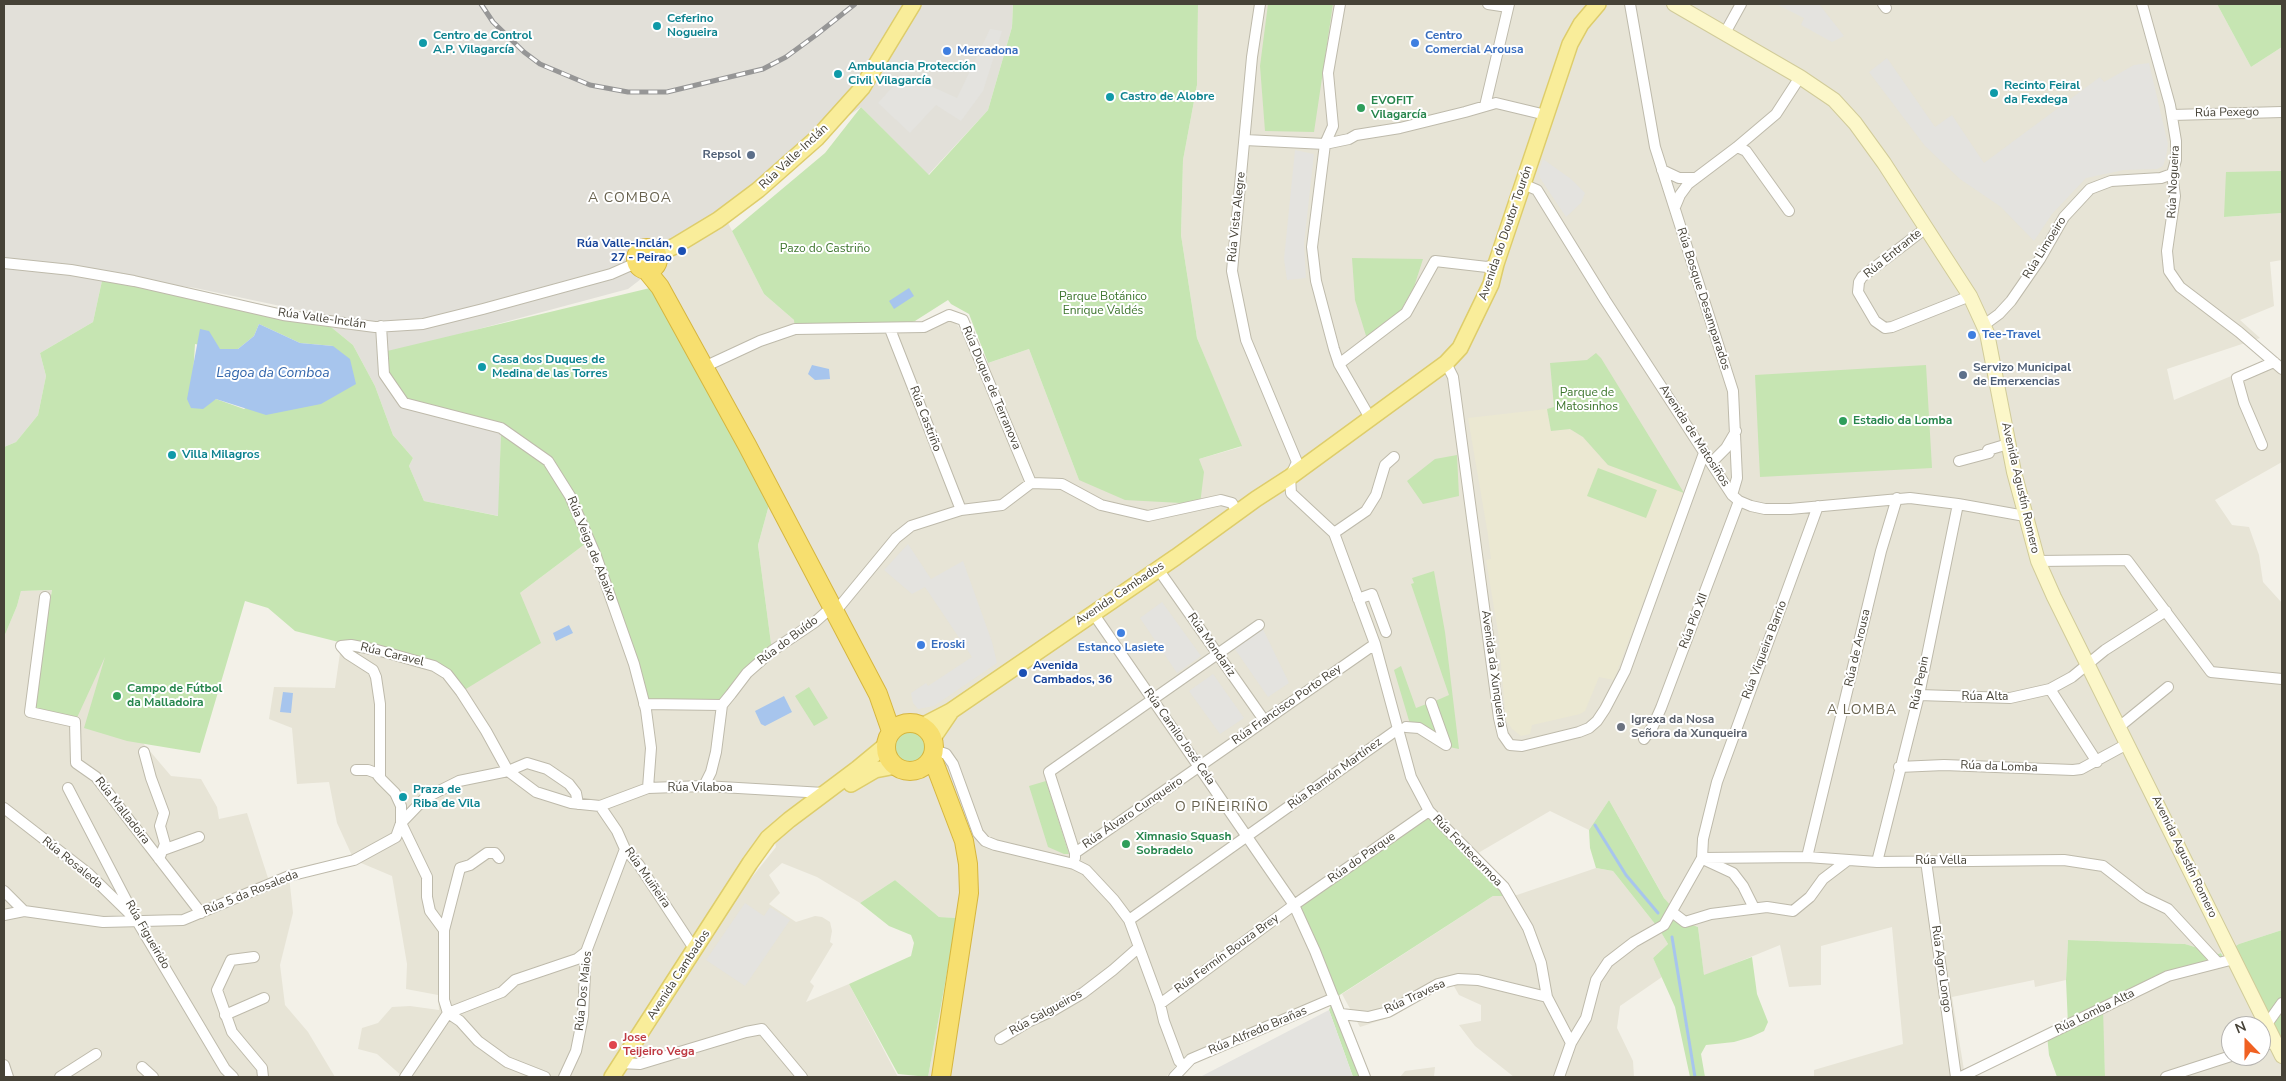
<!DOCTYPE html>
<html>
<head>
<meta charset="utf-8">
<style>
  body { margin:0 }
  #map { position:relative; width:2286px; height:1081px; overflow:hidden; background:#f3f1e8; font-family:"Nunito Sans",sans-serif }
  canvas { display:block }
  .frame { position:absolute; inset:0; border:5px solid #464237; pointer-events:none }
  .north { position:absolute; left:2221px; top:1016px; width:50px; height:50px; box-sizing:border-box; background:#fff; border:1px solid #b5b3af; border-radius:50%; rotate:338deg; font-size:14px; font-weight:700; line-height:20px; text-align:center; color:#464237 }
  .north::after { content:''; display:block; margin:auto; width:18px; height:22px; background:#f06122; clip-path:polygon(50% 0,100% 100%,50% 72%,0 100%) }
</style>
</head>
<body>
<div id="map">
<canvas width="2286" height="1081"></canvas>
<div class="frame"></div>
<div class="north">N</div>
</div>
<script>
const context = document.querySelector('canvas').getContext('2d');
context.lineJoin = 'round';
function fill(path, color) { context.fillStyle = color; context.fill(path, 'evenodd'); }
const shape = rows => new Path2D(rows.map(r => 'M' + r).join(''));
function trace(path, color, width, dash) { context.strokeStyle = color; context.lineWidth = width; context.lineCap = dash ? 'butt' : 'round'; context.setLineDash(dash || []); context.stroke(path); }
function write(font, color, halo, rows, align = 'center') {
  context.font = font + ' "Nunito Sans",sans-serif'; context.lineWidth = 4; context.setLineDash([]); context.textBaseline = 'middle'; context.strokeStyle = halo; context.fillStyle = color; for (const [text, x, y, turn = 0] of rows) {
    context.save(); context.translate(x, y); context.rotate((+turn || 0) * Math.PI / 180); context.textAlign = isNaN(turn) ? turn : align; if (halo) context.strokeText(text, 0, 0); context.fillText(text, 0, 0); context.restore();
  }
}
fill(shape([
  [1198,4,2217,4,2251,67,2282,47,2282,174,2224,217,2282,213,2282,260,2270,262,2274,306,2240,320,2260,338,2167,369,2174,400,2267,361,2282,376,2282,462,2215,500,2232,525,2249,527,2259,555,2263,582,2282,603,2282,930,2239,944,2218,954,2185,944,2068,940,2066,980,2035,987,2034,980,1952,997,1964,1070,1979,1077,1814,1077,1814,1070,1903,1044,1892,927,1821,946,1821,985,1789,987,1780,945,1704,976,1698,927,1685,922,1672,912,1609,800,1589,830,1550,811,1473,856,1334,998,1183,1058,1166,1077,928,1077,957,918,939,917,895,880,860,903,817,877,782,863,769,875,780,893,769,904,796,922,815,916,822,917,830,922,832,931,830,942,833,944,810,982,814,986,806,1002,849,984,898,1077,403,1077,377,1054,358,1049,362,1028,378,1023,392,1007,410,1006,439,1010,438,995,406,989,407,964,392,876,354,860,337,823,329,782,297,784,292,728,269,719,274,687,335,688,341,646,520,593,589,541,772,651,758,545,772,494,636,263,724,215,764,294,794,320,924,327,949,315,988,363,1029,349,1079,480,1199,459,1241,447,1197,338,1181,235,1183,160,1197,85],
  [775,843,776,847,741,891,740,891],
  [52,590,30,712,107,652,127,740,143,743,171,776,201,779,217,807,219,819,247,813,268,878,289,876,293,913,280,965,285,1005,308,1032,335,1077,4,1077,4,637,17,606,21,591],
  [1596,868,1613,871,1659,929,1668,944,1653,958,1662,977,1620,1006,1617,1028,1633,1061,1634,1077,1514,1077,1475,1046,1459,1025,1481,1021,1481,1005,1459,995,1451,981,1394,1016,1360,1027,1342,994,1493,896,1517,895],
  [2234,959,2282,1055,2282,1077,2105,1077,2102,1008,2168,976],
  [2231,1026,2261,1026,2261,1056,2231,1056],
  [1435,1067,1434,1077,1400,1077,1405,1071]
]), '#e7e4d6');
fill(shape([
  [4,4,1013,4,1012,27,988,110,928,175,861,107,817,138,724,215,628,289,434,341,501,428,499,516,424,501,409,466,413,458,393,435,375,386,353,345,314,313,195,288,103,276,93,322,40,353,46,376,38,415,16,442,4,447]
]), '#e2e0d9');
fill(shape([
  [1547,409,1551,431,1570,429,1583,437,1608,465,1684,493,1614,680,1599,677,1585,711,1580,714,1532,725,1530,734,1521,736,1512,729,1506,720,1498,632,1486,560,1491,559,1488,535,1468,418]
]), '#ebe8d2');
fill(shape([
  [1013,4,1198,4,1197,85,1183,160,1181,235,1197,338,1242,446,1199,459,1204,472,1200,504,1125,500,1079,480,1029,349,988,363,969,314,951,304,948,300,915,321,890,329,795,329,794,320,764,294,732,231,825,153,861,107,929,175,988,110,1012,27],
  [1268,4,1333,4,1314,132,1265,131,1260,66],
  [2217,4,2282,4,2282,47,2251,67],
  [2282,171,2282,213,2224,217,2226,172],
  [1352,258,1423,259,1414,287,1401,310,1367,339,1355,300],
  [103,276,265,311,314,313,353,345,375,386,393,435,413,458,409,466,424,501,498,516,501,432,404,403,384,374,383,352,650,288,772,494,758,545,772,651,722,705,644,704,589,541,520,593,541,643,461,692,434,666,295,631,268,608,245,601,200,753,127,741,84,728,105,657,75,722,30,712,52,590,21,591,17,606,4,637,4,447,16,442,38,415,46,376,40,353,93,322],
  [259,324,300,343,333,346,244,409,216,399,191,408,195,344,220,349,238,349,254,336],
  [1596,353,1601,358,1684,493,1608,465,1583,437,1570,429,1551,431,1547,409,1554,407,1550,363,1587,360],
  [1926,365,1932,468,1760,477,1755,375],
  [1457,455,1459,496,1423,504,1407,481,1435,459],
  [1598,468,1657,490,1646,518,1587,496],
  [1434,571,1445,632,1459,749,1449,747,1433,702,1449,695,1411,584,1414,583,1412,578],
  [1401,666,1416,708,1429,703,1442,741,1410,724,1394,670],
  [809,687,828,718,814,726,795,696],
  '895 747a15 15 0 1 1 30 0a15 15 0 1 1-30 0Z',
  [1046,781,1069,854,1064,854,1048,847,1029,786],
  [1609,800,1664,898,1685,922,1698,927,1704,975,1752,957,1757,994,1768,1022,1764,1031,1751,1037,1734,1042,1706,1045,1701,1054,1705,1077,1690,1077,1675,1007,1653,958,1668,944,1659,929,1613,871,1596,868,1590,848,1589,830],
  [1429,811,1509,896,1493,896,1335,998,1365,1077,1353,1077,1329,1010,1334,998,1294,905],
  [895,880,939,917,957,918,928,1077,898,1074,849,984,911,956,914,943,911,935,889,926,860,903],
  [2282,930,2282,1056,2230,949,2239,944],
  [2068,940,2185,944,2218,954,2221,953,2225,961,2168,976,2103,1008,2105,1077,2057,1077,2049,1055,2047,1035,2068,1025,2066,980]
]), '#c6e5b2');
fill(shape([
  [1776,4,1819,4,1844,36,1832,42,1801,25,1804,18],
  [990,29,1002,31,983,91,961,121,936,105,910,133,878,103,904,74,957,98],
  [1887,58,1935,127,1952,115,1984,163,2100,77,2104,82,2134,65,2149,63,2168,144,2166,157,2163,166,2157,169,2124,170,2086,178,2052,214,2034,241,2001,207,1960,179,1925,146,1869,72],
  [1295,150,1314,154,1304,244,1306,278,1287,280,1284,259],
  [1543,159,1571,179,1585,193,1581,203,1566,217,1540,178,1539,170],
  [908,544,931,579,963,561,992,642,997,663,934,706,918,709,913,703,911,693,926,683,928,686,972,657,925,587,912,594,884,570],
  [1162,602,1201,656,1177,673,1140,618],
  [1258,619,1289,683,1268,697,1228,639],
  [1213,674,1244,718,1220,734,1189,691],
  [745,903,764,916,770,907,790,920,745,986,706,960],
  [1329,1010,1353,1077,1200,1077]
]), '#e4e3df');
fill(shape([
  [909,288,914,296,894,309,889,301],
  [259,324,300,343,333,346,350,359,356,384,321,404,266,415,216,399,203,409,191,408,187,399,200,329,209,331,220,349,238,349,254,336],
  [812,365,829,369,830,379,815,380,808,374],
  [569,625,573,633,556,641,553,633],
  [283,692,293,693,291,713,280,712],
  [784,696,792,712,765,726,761,724,755,711]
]), '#a7c5ed');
trace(shape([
  [1595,825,1626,875,1658,913],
  [1672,937,1695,1077]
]), '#a7c5ed', 3);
const street = shape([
  [1260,4,1252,57,1232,271,1246,340,1297,462,1290,477,1291,493,1334,533,1375,644,1411,777,1429,811,1504,887,1528,928,1541,963,1547,997,1571,1043,1559,1077],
  [1340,4,1328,73,1333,126,1325,144,1312,247,1316,281,1334,349,1339,364,1370,418],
  [1488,4,1508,7],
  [1630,4,1655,147,1733,391,1737,478,1732,495],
  [1883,4,1886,8],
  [2142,4,2170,105,2176,141,2176,160,2172,174,2175,196,2167,251,2169,271,2180,287,2239,332,2282,369],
  [1725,33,1741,4],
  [1485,106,1509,4],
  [2172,115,2282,112],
  [1245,140,1325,144,1349,139,1356,135,1400,128,1465,112,1496,103,1546,115],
  [1737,147,1746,151,1789,211],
  [1662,170,1679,178,1695,178],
  [1523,184,1537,190,1605,300,1711,463,1732,495,1739,501,1751,506,1765,509,1790,509,1910,498,1958,504,2025,516],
  [1675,207,1680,195,1688,184,1737,147,1776,114,1800,77],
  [1926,228,1862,277,1859,282,1858,292,1875,321,1885,328,1892,327,1970,296],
  [4,263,71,270,134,281,283,315,375,327,423,324,483,309,611,274,636,263],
  [1984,325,1999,314,2011,301,2040,259,2064,217,2090,189,2111,181,2161,178,2172,174],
  [381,326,384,374,404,403,501,428,548,461,570,496,596,556,634,664,646,710,651,748,648,788],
  [890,329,961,510],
  [1446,363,1453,377,1499,718,1503,735,1510,745,1522,746,1579,732,1589,728,1597,721,1605,709,1625,671,1704,453],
  [1339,364,1406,313,1435,261,1487,267,1496,264],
  [704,367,760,341,795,329,924,327,949,315,963,320,1031,483],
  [2262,445,2244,403,2237,378,2274,362],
  [1959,461,1989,453,1988,450,2008,444],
  [1711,463,1726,448,1736,431],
  [1334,533,1366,511,1376,495,1385,465,1394,457],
  [2038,561,2127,560,2211,672,2282,679],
  [1158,569,1264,720],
  [45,597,30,712,75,722,76,763,96,777,201,913],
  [1358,599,1372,594,1386,632],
  [835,612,896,538,911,526,961,510,1002,505,1031,483,1062,484,1101,505,1148,516,1221,500,1232,503,1237,512],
  [1093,613,1294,905,1315,951,1365,1077],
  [1919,695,2010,698,2050,689],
  [644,704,722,705],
  [1406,727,1419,728,1446,745,1431,703],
  [2119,727,2168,687],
  [1644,739,1653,726,1661,708,1739,501],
  [934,750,946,754,953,764,978,833,985,841,995,845,1074,864,1086,870,1114,900,1129,920,1160,1004,1164,1021,1179,1061,1184,1066],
  [144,752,151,778,164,813,160,826,165,844,159,859],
  [2097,762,2050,689,2072,677,2105,650,2166,611],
  [1899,767,1944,765,2073,770,2081,769,2127,744],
  [356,770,368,770,376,773,380,778],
  [704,786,711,772,716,752,722,705,731,694,747,673,772,651,815,622,832,607],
  [68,788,137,921,225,1069,233,1077],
  [600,806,617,831,625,849,639,865,695,950],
  [4,808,89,874,131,915],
  [163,850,199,837],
  [1075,853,1375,644],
  [1807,857,1881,551,1897,498],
  [1075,858,1075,853,1049,772,1259,625],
  [1702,858,1807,857,1877,862,2064,860,2103,866,2143,897,2168,909,2218,963],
  [1705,860,1733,873,1743,886,1754,908],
  [1926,861,1956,1077],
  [1877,862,1919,695,1958,504],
  [4,891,24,911],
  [1672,912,1685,922,1711,914,1767,907,1793,911,1810,897,1823,879,1848,860],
  [4,915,24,911,103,922,183,920,289,876,354,860,396,837,401,823,425,798,459,781,508,771,527,763,547,769,569,784,576,793,578,804],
  [1129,920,1398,729],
  [444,930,460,868,470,865,487,853,495,853,499,858],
  [254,957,231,960,217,990,232,1032,262,1068,263,1077],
  [1160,1004,1294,905,1429,811],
  [1341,1014,1368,1017,1388,1012,1438,984,1458,979,1478,980,1547,997],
  [225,1015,264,998],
  [2267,1024,2282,1003],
  [1000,1039,1028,1022,1054,1010,1083,993,1113,970,1138,948],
  [1571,1043,1586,1018,1596,980,1608,962,1634,942,1664,925,1702,858,1703,839,1717,782,1818,506],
  [2261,1046,2275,1042],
  [621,1063,640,1064,746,1032,762,1029,802,1077],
  [4,1065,8,1077],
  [142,1067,153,1077],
  [60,1077,96,1054],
  [405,1077,448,1013,502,992,515,980,577,959,586,952],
  [545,1077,507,1062,478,1041,460,1021,448,1013,444,1000,444,930,430,911,427,897,427,877,401,823,401,806,395,793,380,778,380,704,376,677,373,670,348,654,341,646,351,645,377,650,434,666,447,674,461,692,486,731,508,771,536,792,571,803,600,806,648,788,704,786,824,793],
  [564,1077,576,1051,583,1016,586,952,625,849],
  [1174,1077,1191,1059,1334,998],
  [1961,1077,2168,976,2234,959],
  [2166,1077,2231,1056]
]);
const secondary = shape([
  [1674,4,1800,77,1834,100,1855,123,1884,163,1970,296,1987,333,2014,472,2038,561,2054,597,2282,1056]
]);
const primary = shape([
  [657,254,675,246,718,220,758,190,817,138,862,88,913,4],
  [922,726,951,711,1176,557,1256,499,1290,477,1446,363,1460,348,1491,284,1496,264,1570,44,1581,24,1598,4],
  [933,738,950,713],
  [851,784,875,770,896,766],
  [612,1077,750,863,768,838,789,820,857,769,886,745]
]);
const highway = shape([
  '636 259a11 11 0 1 1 22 0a11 11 0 1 1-22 0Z',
  [647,271,660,287,747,445,878,694,891,731],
  '886 747a24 24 0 1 1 48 0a24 24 0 1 1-48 0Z',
  [932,757,964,841,968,864,969,893,941,1077]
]);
trace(street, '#bebaab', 12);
trace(secondary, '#d1cb99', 16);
trace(primary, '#decd6b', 18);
trace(highway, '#d6b63f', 20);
trace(street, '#fff', 10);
trace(secondary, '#fcf7c9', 14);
trace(primary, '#f9ed9a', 15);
trace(highway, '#f7df6f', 18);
const rail = shape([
  [481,4,493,22,524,52,540,64,590,85,628,92,667,92,763,69,786,57,816,35,855,4]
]);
trace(rail, '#969696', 5);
trace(rail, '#fff', 3, [9]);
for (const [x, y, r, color] of [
  [657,26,5,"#0f9aa8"],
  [423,43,5,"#0f9aa8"],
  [1415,43,5,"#3f7fe0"],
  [947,51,5,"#3f7fe0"],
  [838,74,5,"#0f9aa8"],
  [1994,93,5,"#0f9aa8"],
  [1110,97,5,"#0f9aa8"],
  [1361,108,5,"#2e9e5b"],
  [751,155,5,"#5c6f8a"],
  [682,251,5,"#1a4fb4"],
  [1972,335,5,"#3f7fe0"],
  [482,367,5,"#0f9aa8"],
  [1963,375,5,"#5c6f8a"],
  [1843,421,5,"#2e9e5b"],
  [172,455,5,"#0f9aa8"],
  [1121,633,5,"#3f7fe0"],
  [921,645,5,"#3f7fe0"],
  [1023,673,5,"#1a4fb4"],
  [117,696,5,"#2e9e5b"],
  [1621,727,5,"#6b7280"],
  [403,797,5,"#0f9aa8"],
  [1126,844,5,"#2e9e5b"],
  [613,1045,5,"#e0444e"]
]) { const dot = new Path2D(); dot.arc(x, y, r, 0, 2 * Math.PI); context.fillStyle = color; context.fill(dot); trace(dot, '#fff', 2); }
write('bold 12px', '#0d838f', '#fff', [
  ["Ceferino",667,19],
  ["Nogueira",667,33],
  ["Centro de Control",433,36],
  ["A.P. Vilagarcía",433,50],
  ["Ambulancia Protección",848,67],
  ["Civil Vilagarcía",848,81],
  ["Recinto Feiral",2004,86],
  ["da Fexdega",2004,100],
  ["Castro de Alobre",1120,97],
  ["Casa dos Duques de",492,360],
  ["Medina de las Torres",492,374],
  ["Villa Milagros",182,455],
  ["Praza de",413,790],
  ["Riba de Vila",413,804]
], 'left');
write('bold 12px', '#366cbe', '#fff', [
  ["Centro",1425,36],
  ["Comercial Arousa",1425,50],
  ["Mercadona",957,51],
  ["Tee-Travel",1982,335],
  ["Eroski",931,645],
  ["Estanco Lasiete",1121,648,"center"]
], 'left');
write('bold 12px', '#27864d', '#fff', [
  ["EVOFIT",1371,101],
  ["Vilagarcía",1371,115],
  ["Estadio da Lomba",1853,421],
  ["Campo de Fútbol",127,689],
  ["da Malladoira",127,703],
  ["Ximnasio Squash",1136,837],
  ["Sobradelo",1136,851]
], 'left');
write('12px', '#464237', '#fff', [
  ["Rúa Pexego",2227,113,-1],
  ["Rúa Valle-Inclán",794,157,-43],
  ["Rúa Nogueira",2174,182,-87],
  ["Rúa Vista Alegre",1237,217,-84],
  ["Avenida do Doutor Tourón",1506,233,-71],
  ["Rúa Limoeiro",2045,248,-58],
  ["Rúa Entrante",1893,254,-39],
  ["Rúa Bosque Desamparados",1703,299,72],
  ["Rúa Valle-Inclán",322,319,8],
  ["Rúa Duque de Terranova",991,388,67],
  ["Rúa Castriño",925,419,69],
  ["Avenida de Matosiños",1694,436,57],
  ["Avenida Agustín Romero",2020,488,77],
  ["Rúa Veiga de Abaixo",591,549,68],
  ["Avenida Cambados",1120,594,-34],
  ["Rúa Pío XII",1694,621,-69],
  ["Rúa do Buído",788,641,-37],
  ["Rúa Mondariz",1211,645,55],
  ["Rúa de Arousa",1858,648,-77],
  ["Rúa Viqueira Barrio",1765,650,-69],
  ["Rúa Caravel",392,655,14],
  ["Avenida da Xunqueira",1493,669,82],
  ["Rúa Pepin",1920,683,-78],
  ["Rúa Alta",1985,697],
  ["Rúa Francisco Porto Rey",1287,705,-35],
  ["Rúa Camilo José Cela",1179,737,55],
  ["Rúa da Lomba",1999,767,2],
  ["Rúa Ramón Martínez",1335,774,-36],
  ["Rúa Vilaboa",700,788],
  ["Rúa Malladoira",122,811,52],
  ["Rúa Álvaro Cunqueiro",1133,813,-34],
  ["Rúa Fontecarmoa",1467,851,46],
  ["Avenida Agustín Romero",2184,857,64],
  ["Rúa do Parque",1362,858,-35],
  ["Rúa Vella",1941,861],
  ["Rúa Rosaleda",72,863,39],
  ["Rúa Muiñeira",647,878,55],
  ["Rúa 5 da Rosaleda",251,893,-22],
  ["Rúa Figueirido",147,935,60],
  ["Rúa Fermín Bouza Brey",1227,954,-36],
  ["Rúa Agro Longo",1941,969,82],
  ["Avenida Cambados",679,975,-57],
  ["Rúa Dos Maios",584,991,-84],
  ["Rúa Travesa",1415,997,-25],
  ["Rúa Lomba Alta",2095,1012,-26],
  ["Rúa Salgueiros",1046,1013,-29],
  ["Rúa Alfredo Brañas",1258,1031,-23]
]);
write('bold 12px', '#4e5e75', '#fff', [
  ["Repsol",741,155],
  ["Servizo Municipal",1973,368,"left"],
  ["de Emerxencias",1973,382,"left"]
], 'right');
write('bold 12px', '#164399', '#fff', [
  ["Rúa Valle-Inclán,",672,244],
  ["27 - Peirao",672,258],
  ["Avenida",1033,666,"left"],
  ["Cambados, 36",1033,680,"left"]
], 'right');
write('12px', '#3d752d', '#fff', [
  ["Pazo do Castriño",825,249],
  ["Parque Botánico",1103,297],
  ["Enrique Valdés",1103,311],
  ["Parque de",1587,393],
  ["Matosinhos",1587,407]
]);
write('bold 12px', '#5b616d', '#fff', [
  ["Igrexa da Nosa",1631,720],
  ["Señora da Xunqueira",1631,734]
], 'left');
write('bold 12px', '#be3a42', '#fff', [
  ["Jose",623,1038],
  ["Teijeiro Vega",623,1052]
], 'left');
context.letterSpacing = '1px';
write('14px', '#68624e', '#fff', [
  ["A COMBOA",630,199],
  ["A LOMBA",1862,711],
  ["O PIÑEIRIÑO",1222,808]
]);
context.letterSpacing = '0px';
write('italic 14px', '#3568ad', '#fff', [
  ["Lagoa da Comboa",273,374]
]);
</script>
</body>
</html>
